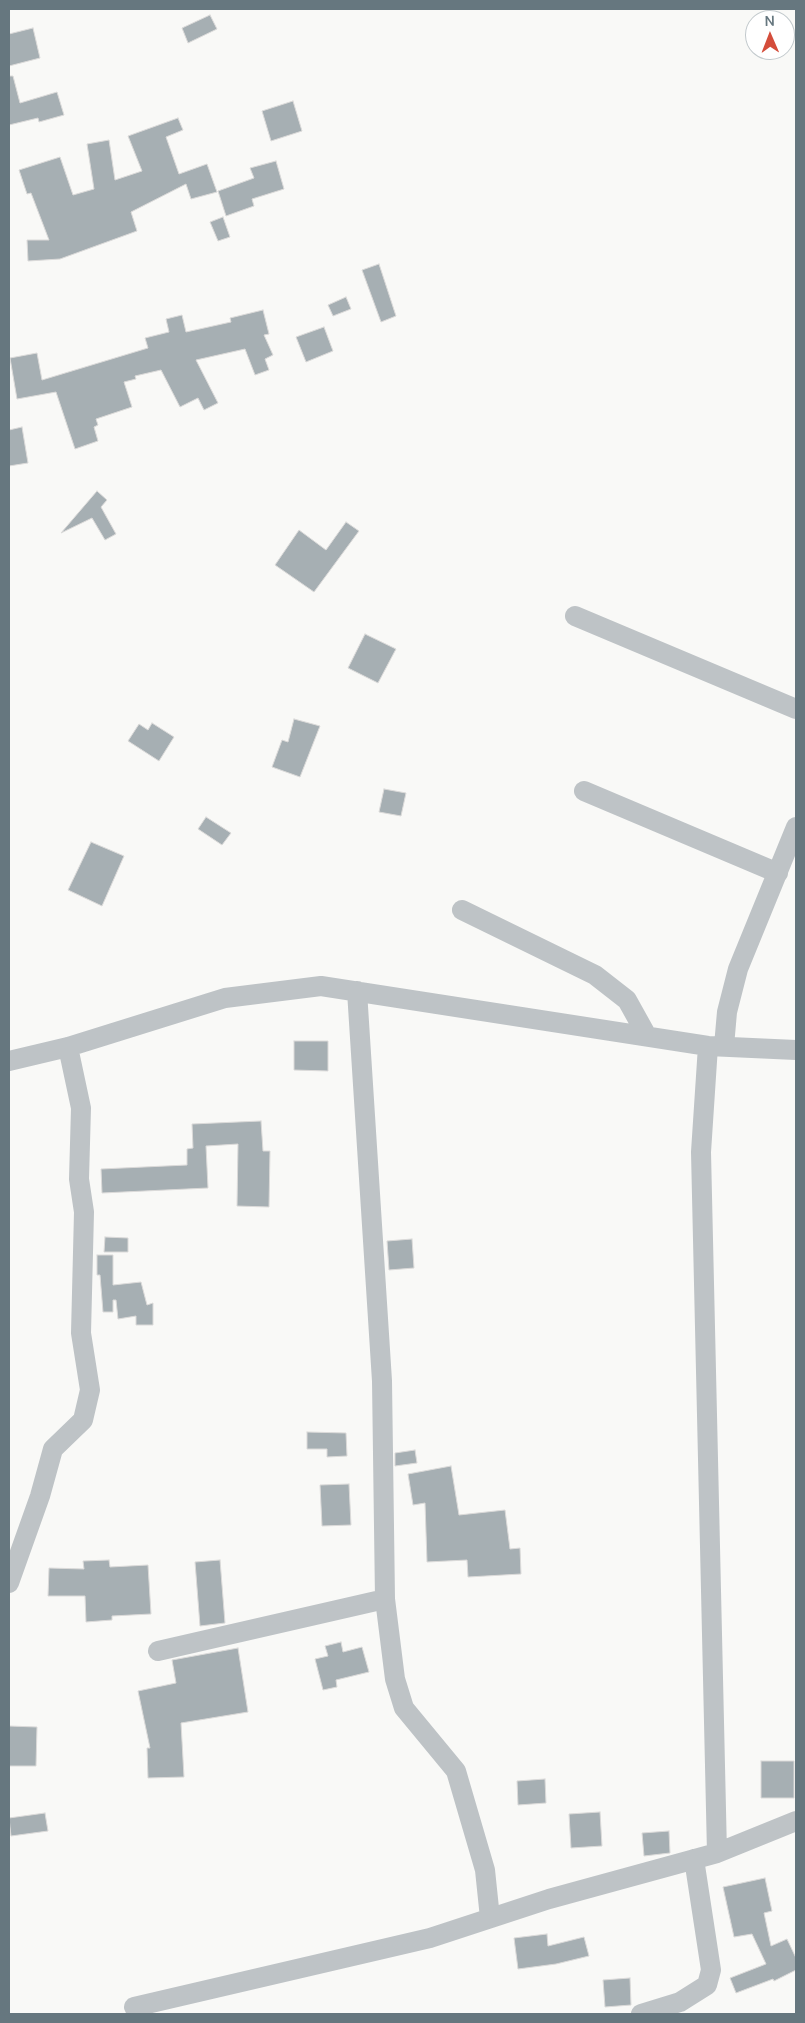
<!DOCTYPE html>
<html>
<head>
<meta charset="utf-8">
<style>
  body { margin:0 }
  #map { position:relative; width:805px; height:2023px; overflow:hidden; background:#f9f9f7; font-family:Manrope,sans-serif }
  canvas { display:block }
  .frame { position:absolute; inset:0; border:10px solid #66777f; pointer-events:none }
  .north { position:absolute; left:745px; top:10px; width:50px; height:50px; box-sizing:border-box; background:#fff; border:1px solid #c2c9cc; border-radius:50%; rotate:359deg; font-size:14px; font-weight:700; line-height:20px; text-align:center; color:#66777f }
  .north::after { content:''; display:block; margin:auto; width:18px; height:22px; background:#d44d3b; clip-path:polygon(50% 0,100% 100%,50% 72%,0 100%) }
</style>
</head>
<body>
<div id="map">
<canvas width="805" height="2023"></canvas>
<div class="frame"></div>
<div class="north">N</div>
</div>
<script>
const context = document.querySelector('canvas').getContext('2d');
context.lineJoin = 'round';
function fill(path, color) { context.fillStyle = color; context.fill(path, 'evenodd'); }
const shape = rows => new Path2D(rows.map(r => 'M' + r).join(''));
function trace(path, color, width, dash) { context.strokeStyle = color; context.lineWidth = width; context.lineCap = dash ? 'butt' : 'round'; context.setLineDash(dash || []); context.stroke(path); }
const building = shape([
  [210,15,217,29,188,43,182,28,210,15],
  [33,28,40,58,9,66,9,34,33,28],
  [9,76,13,76,20,103,57,92,64,115,39,122,38,118,9,125,9,76],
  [293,101,302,131,271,141,262,111,293,101],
  [178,118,183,130,166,137,179,174,207,164,217,192,191,199,186,184,131,212,137,231,60,259,28,261,27,240,49,240,31,193,27,194,19,170,60,157,73,195,94,189,87,144,109,140,115,180,142,171,128,136,178,118],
  [276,161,284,189,252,199,254,206,226,216,218,191,254,178,250,168,276,161],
  [223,217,230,237,218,241,210,222,223,217],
  [379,264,396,316,381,322,362,270,379,264],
  [346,297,351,309,333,316,328,305,346,297],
  [263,310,269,334,264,335,273,355,265,359,269,370,255,375,245,349,196,360,218,403,204,410,198,398,180,407,161,370,135,376,136,379,124,382,132,407,96,419,98,425,94,427,98,441,75,449,56,392,17,399,10,358,37,353,42,380,148,348,145,338,169,332,166,319,182,315,186,332,231,322,230,318,263,310],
  [324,327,333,351,306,362,296,337,324,327],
  [22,427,28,463,9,466,9,430,22,427],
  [97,491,107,500,101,507,116,534,105,540,92,518,61,533,97,491],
  [346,522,359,531,314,592,275,565,299,530,326,550,346,522],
  [365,634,396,649,378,683,348,668,365,634],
  [294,719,320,726,300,777,272,767,282,740,288,742,294,719],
  [152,723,174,737,159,761,128,741,139,724,148,730,152,723],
  [384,789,406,793,401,816,379,812,384,789],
  [206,817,231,833,222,845,198,829,206,817],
  [91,842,124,856,102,906,68,890,91,842],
  [294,1041,328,1041,328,1071,294,1070,294,1041],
  [261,1121,263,1151,270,1151,269,1207,237,1206,238,1144,206,1146,208,1188,102,1193,101,1169,187,1165,187,1149,193,1148,192,1124,261,1121],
  [105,1237,128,1238,128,1252,104,1252,105,1237],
  [412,1239,414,1268,389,1270,387,1241,412,1239],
  [97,1255,113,1255,113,1285,141,1282,147,1305,153,1303,153,1325,136,1325,136,1316,118,1319,116,1300,113,1300,113,1312,103,1312,100,1275,97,1275,97,1255],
  [307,1432,346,1433,347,1456,327,1457,327,1449,307,1449,307,1432],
  [415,1450,417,1463,395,1466,395,1453,415,1450],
  [451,1466,459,1515,505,1510,510,1549,520,1548,521,1574,468,1577,467,1560,427,1562,425,1503,413,1505,408,1474,451,1466],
  [349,1484,351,1525,322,1526,320,1485,349,1484],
  [109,1560,110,1567,148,1565,151,1614,112,1616,112,1620,86,1622,85,1596,48,1596,49,1568,84,1569,83,1561,109,1560],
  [220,1560,225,1623,200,1626,195,1562,220,1560],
  [341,1642,343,1652,362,1647,369,1672,336,1680,337,1687,323,1690,315,1659,328,1656,325,1646,341,1642],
  [238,1648,248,1712,181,1723,184,1777,148,1778,147,1748,150,1748,138,1691,176,1683,172,1660,238,1648],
  [9,1726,37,1727,36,1766,9,1766,9,1726],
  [761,1761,794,1761,794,1798,761,1798,761,1761],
  [545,1779,546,1803,518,1805,517,1781,545,1779],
  [600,1812,602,1846,571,1848,569,1814,600,1812],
  [45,1813,48,1831,11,1836,9,1818,45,1813],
  [669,1831,670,1853,644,1856,642,1833,669,1831],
  [765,1878,772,1911,764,1913,771,1946,787,1939,796,1958,796,1970,774,1981,773,1979,736,1993,730,1978,766,1964,752,1934,734,1937,723,1887,765,1878],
  [547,1934,548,1946,584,1937,589,1956,556,1964,518,1969,514,1938,547,1934],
  [630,1978,631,2005,605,2007,603,1980,630,1978]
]);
fill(building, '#a6afb3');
trace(building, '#dbdad9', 1);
trace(shape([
  [575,616,796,709],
  [584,791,778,873],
  [462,910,595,975,627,1000,647,1036],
  [357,991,382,1381,385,1599,395,1679,404,1708,456,1771,485,1870,490,1918],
  [708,1046,701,1152,717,1853],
  [724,1046,727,1012,738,969,796,827],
  [9,1061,68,1047,225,998,321,986,708,1046,796,1050],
  [9,1583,40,1496,53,1449,83,1420,90,1390,81,1333,84,1212,79,1179,81,1108,68,1047],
  [158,1651,385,1599],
  [134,2007,430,1938,549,1899,717,1853,796,1821],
  [641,2014,680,2002,707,1985,711,1970,694,1859]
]), '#bec3c6', 20);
</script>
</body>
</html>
